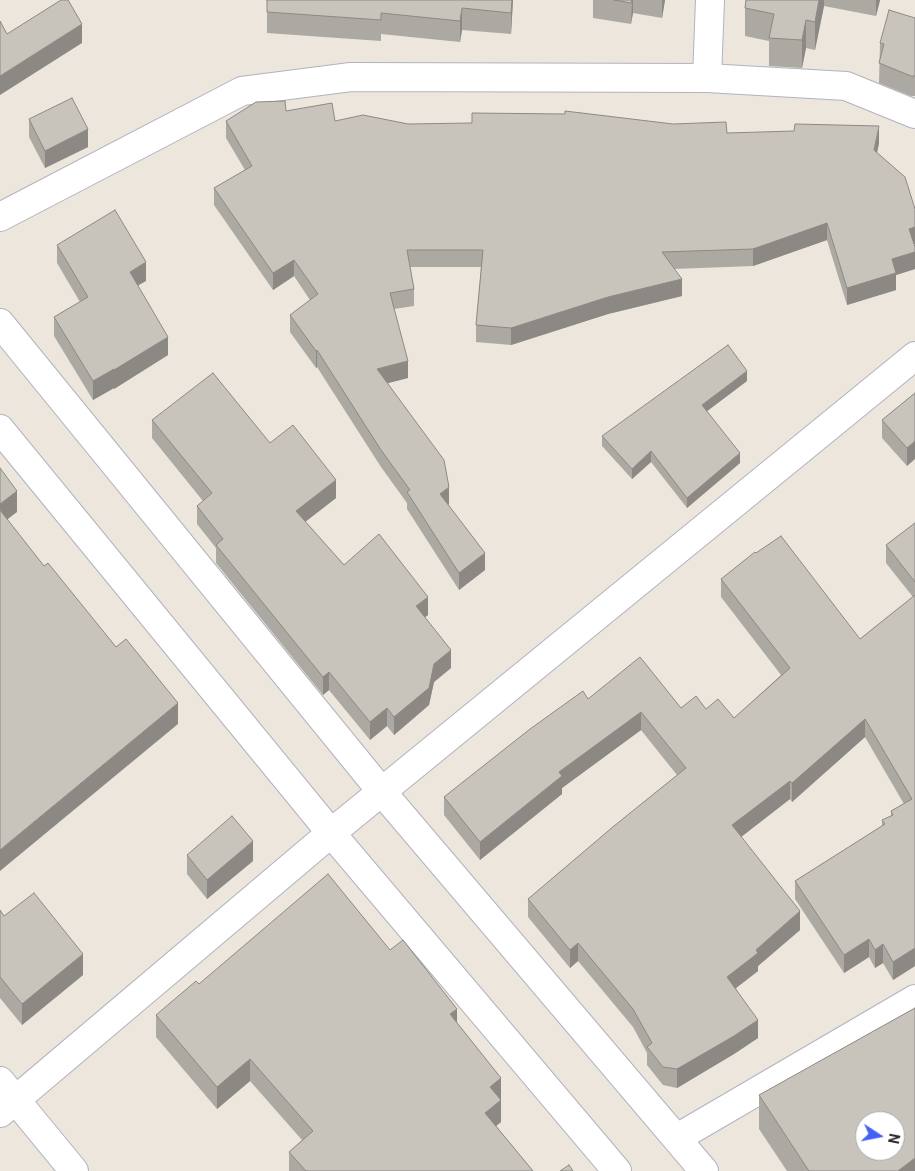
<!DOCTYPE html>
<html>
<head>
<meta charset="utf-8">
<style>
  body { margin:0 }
  #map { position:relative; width:915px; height:1171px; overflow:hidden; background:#ece6dd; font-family:Roboto,sans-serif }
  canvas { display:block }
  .north { position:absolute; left:855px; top:1111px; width:50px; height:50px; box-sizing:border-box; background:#fff; border:1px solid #aaa; border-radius:50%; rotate:101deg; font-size:14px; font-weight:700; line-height:20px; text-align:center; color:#2b2b2b }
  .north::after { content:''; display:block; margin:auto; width:18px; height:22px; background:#4262f4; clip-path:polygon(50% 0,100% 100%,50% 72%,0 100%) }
</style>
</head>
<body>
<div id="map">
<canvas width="915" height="1171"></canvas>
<div class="north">N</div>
</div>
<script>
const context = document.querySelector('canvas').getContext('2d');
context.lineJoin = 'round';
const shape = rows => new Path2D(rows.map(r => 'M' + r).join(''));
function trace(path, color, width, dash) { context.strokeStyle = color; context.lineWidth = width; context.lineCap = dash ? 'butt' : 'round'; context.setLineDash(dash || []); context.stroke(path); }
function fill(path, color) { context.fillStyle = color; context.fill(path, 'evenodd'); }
const minor = shape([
  [707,78,846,86,915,114],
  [0,1081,74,1171],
  [0,1113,331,833,915,356],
  [677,1138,915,999]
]);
const tertiary = shape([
  [0,217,242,91,351,77,707,78,710,0],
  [0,323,382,792,704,1171],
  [0,429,331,833,617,1171]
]);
trace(minor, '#b1b3be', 30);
trace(tertiary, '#b1b3be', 30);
trace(minor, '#fff', 28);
trace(tertiary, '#fff', 28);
fill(shape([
  [267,0,513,0,511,34,462,30,460,42,381,34,381,41,267,33],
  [593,0,665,0,662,18,633,13,631,24,593,18],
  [746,0,880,0,876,16,824,6,815,50,806,48,802,68,769,66,769,41,745,36,745,8],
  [915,18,915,96,911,96,879,83,880,43],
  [286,111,335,121,408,124,727,133,879,143,877,153,915,209,915,244,914,244,915,247,915,269,896,275,896,290,847,305,827,240,753,266,674,269,682,296,608,314,511,345,476,342,476,325,481,267,410,267,414,289,414,306,394,309,408,378,387,383,449,504,448,505,485,570,459,590,407,509,407,503,381,467,317,367,316,368,290,332,290,315,310,300,294,276,273,290,214,205,214,188,245,170,226,138,226,121],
  [29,119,88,147,45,168,29,137],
  [57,245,146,281,138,285,168,355,114,389,114,388,93,400,54,336,54,317,80,302,57,263],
  [747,381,707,411,740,463,687,508,651,462,632,479,602,446,602,436],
  [915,393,907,466,882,438,882,420],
  [152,420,270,443,336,498,305,522,344,565,428,615,425,617,451,668,434,682,429,705,394,735,387,726,370,740,329,690,323,695,216,563,216,548,197,524,197,506,203,501,152,438],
  [915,523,915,966,893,980,883,963,875,968,869,957,844,973,795,899,795,881,882,826,882,820,891,816,891,811,904,804,865,737,792,802,790,799,741,837,800,930,758,966,758,971,736,988,758,1038,734,1054,677,1088,663,1085,647,1065,647,1053,633,1027,578,961,570,968,528,917,528,899,677,775,641,730,562,788,562,794,480,860,444,815,444,797,588,699,681,708,706,709,734,718,781,675,721,597,721,579,860,639,913,597,886,563,886,545],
  [187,855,253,861,207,899,187,874],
  [0,910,4,916,83,975,22,1025,0,998],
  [390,950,457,1023,501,1078,501,1122,496,1126,533,1171,289,1171,289,1152,302,1140,250,1081,217,1109,156,1037,156,1015,199,984],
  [759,1095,915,1171,787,1171,759,1129]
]), '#aca9a2');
fill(shape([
  [512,0,513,0,511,34,511,13],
  [632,0,633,0,633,13,631,24],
  [662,0,665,0,662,18],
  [819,0,824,0,824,6,815,50,815,22],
  [876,0,880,0,876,16],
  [462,8,462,30,460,42,460,21],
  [806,20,806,48,802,68,802,40],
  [82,24,82,43,0,95,0,76],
  [879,126,879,143,874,167,874,150],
  [88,129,88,147,45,168,45,151],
  [827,223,827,240,753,266,753,249],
  [915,227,915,244,909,246,909,229],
  [915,252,915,269,896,275,896,290,847,305,847,288,892,259],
  [294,260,294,276,273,290,273,273],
  [146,262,146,281,130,290,130,272],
  [682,279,682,296,608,314,511,345,511,328,608,297],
  [168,337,168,355,114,389,114,370],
  [317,350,317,367,316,368,316,351],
  [408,361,408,378,377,386,377,369],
  [114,369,114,388,93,400,93,381],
  [747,371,747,381,702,415,702,405],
  [915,441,915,459,907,466,907,448],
  [651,451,651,462,632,479,632,469],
  [740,453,740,463,687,508,687,498],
  [336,480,336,498,296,529,296,511],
  [449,487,449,504,440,511,440,494],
  [17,491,17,512,0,525,0,504],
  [485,553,485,570,459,590,459,573],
  [428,597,428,615,416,624,416,606],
  [451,650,451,668,434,682,429,705,394,735,394,717,434,664],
  [329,672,329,690,323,695,323,677],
  [178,703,178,724,0,871,0,850],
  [387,708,387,726,370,740,370,722],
  [641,712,641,730,562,788,562,794,480,860,480,842,559,772],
  [865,719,865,737,792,802,792,783],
  [790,781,790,799,732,844,732,825],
  [253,841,253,861,207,899,207,880],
  [800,911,800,930,758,966,758,971,727,995,727,977,756,950],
  [869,939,869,957,844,973,844,955],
  [578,943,578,961,570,968,570,950],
  [883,944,883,963,875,968,875,950],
  [915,948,915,966,893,980,893,962],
  [83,954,83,975,22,1025,22,1004],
  [457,1009,457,1031,450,1014],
  [758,1020,758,1038,734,1054,677,1088,677,1069],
  [250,1059,250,1081,217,1109,217,1087],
  [501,1078,501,1100,490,1087],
  [501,1100,501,1122,485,1135,485,1113],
  [915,1158,915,1171,898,1171]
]), '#8c8984');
const building = shape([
  [61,0,68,0,82,24,0,76,0,21,7,34,61,0],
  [267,0,512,0,511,13,462,8,460,21,381,13,381,20,267,12,267,0],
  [614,0,632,0,631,3,614,0],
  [746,0,819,0,815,22,806,20,802,40,769,38,774,14,745,8,746,0],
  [889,10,915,18,915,76,911,76,879,63,884,44,880,43,889,10],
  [72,98,88,129,45,151,29,119,72,98],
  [285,101,286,111,332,103,335,121,363,115,408,124,472,123,472,113,565,114,565,111,673,124,726,122,727,133,794,131,795,124,879,126,874,150,905,177,915,209,915,227,909,229,915,247,915,252,892,259,896,273,847,288,827,223,753,249,662,252,682,279,608,297,511,328,476,325,483,250,407,250,414,289,390,293,408,361,377,369,444,460,449,487,440,494,485,553,459,573,407,492,410,490,381,450,317,350,316,351,290,315,318,294,294,260,273,273,214,188,252,166,226,121,256,102,285,101],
  [115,210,146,262,130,272,168,337,114,370,114,369,93,381,54,317,88,297,57,245,115,210],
  [728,345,747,371,702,405,740,453,687,498,651,451,632,469,602,436,728,345],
  [213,373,270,443,293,425,336,480,296,511,344,565,379,534,428,597,416,606,451,650,434,664,429,688,394,717,387,708,370,722,329,672,323,677,216,545,223,539,197,506,212,493,152,420,213,373],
  [915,393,915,441,907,448,882,420,915,393],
  [0,468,17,491,0,504,0,468],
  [0,510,44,566,48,563,116,647,126,639,178,703,0,850,0,510],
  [915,523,915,582,886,545,915,523],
  [781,536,860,639,915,595,915,948,893,962,883,944,875,950,869,939,844,955,795,881,885,824,882,820,893,815,891,811,912,799,865,719,792,783,790,781,732,825,800,911,756,950,758,953,727,977,758,1020,734,1036,677,1069,663,1067,647,1047,652,1043,633,1009,578,943,570,950,528,899,614,826,686,768,641,712,559,772,562,776,480,842,444,797,530,729,583,691,588,699,640,657,681,708,696,696,706,709,718,699,734,718,790,668,721,579,755,552,756,553,781,536],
  [232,816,253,841,207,880,187,855,232,816],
  [328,874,390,950,403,940,457,1009,450,1014,501,1078,490,1087,501,1100,485,1113,533,1171,306,1171,289,1152,313,1131,250,1059,217,1087,156,1015,196,981,199,984,328,874],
  [34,893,83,954,22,1004,0,977,0,910,4,916,34,893],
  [915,1008,915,1158,898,1171,809,1171,759,1095,915,1008],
  [865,1121,895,1121,895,1151,865,1151,865,1121],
  [569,1165,573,1171,560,1171,569,1165]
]);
fill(building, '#c8c4bc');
trace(building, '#8c8984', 1);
</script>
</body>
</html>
